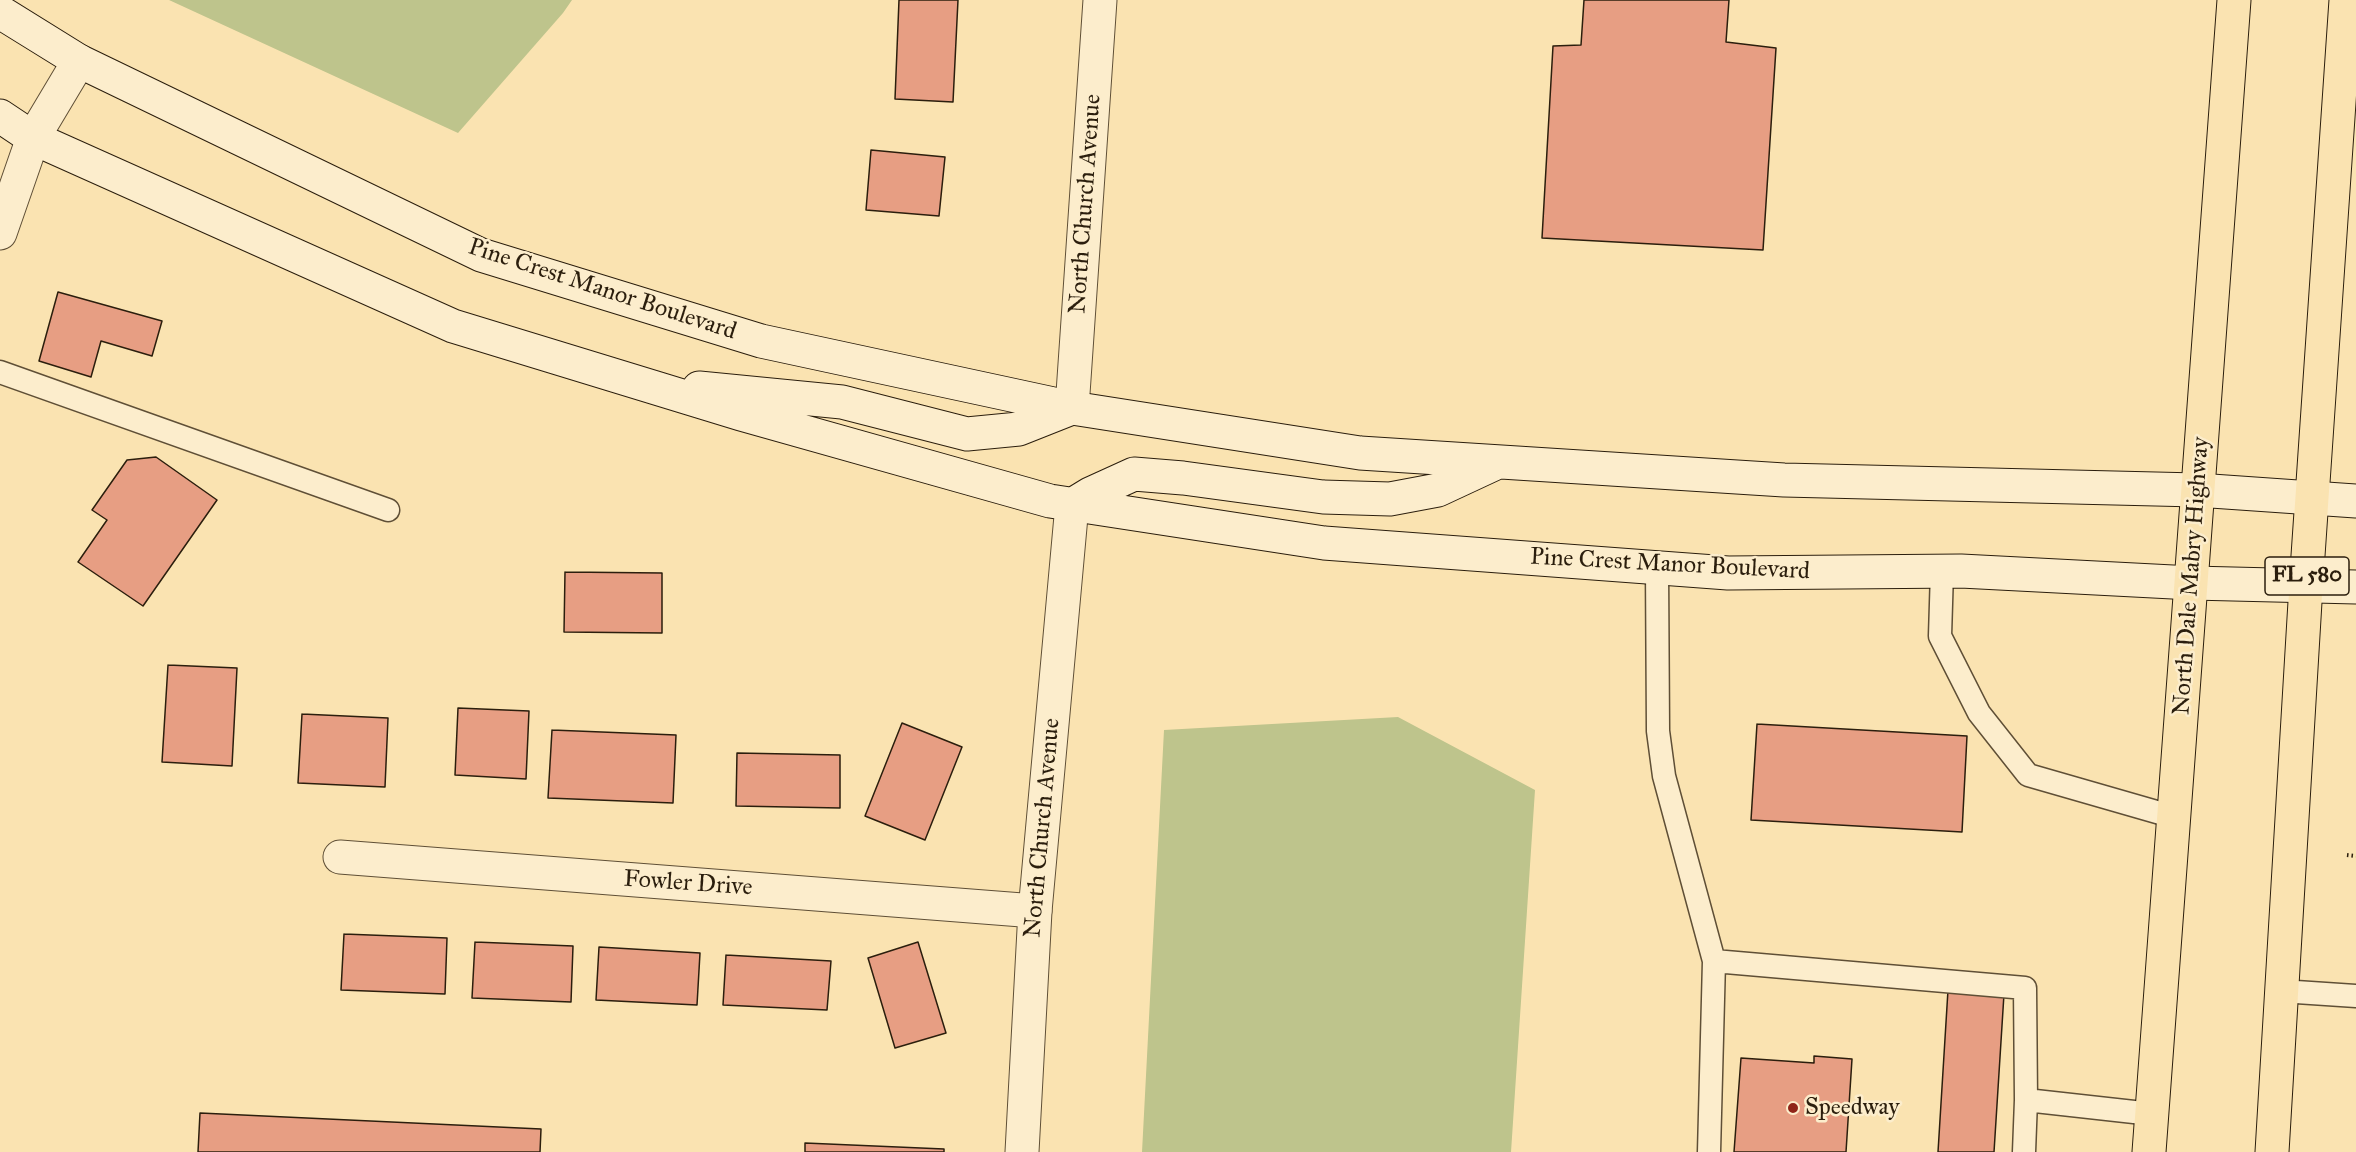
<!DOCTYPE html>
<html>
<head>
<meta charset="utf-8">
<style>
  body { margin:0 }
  canvas { display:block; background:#fae3b1 }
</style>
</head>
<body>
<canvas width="2356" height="1152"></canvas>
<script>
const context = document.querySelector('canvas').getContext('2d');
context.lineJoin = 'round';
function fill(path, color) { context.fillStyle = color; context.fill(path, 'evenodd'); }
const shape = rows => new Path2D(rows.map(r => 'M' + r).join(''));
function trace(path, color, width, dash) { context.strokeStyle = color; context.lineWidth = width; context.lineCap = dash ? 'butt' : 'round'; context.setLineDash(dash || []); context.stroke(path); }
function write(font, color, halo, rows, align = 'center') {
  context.font = font + ' "IM FELL Great Primer",serif'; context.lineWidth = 5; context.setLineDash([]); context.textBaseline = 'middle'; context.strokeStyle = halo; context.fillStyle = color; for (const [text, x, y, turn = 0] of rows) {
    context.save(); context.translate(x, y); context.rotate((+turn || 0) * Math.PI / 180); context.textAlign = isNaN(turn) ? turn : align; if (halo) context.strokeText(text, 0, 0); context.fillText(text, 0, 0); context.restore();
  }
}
fill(shape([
  [169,0,572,0,563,13,458,133],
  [1398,717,1535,790,1511,1152,1142,1152,1164,730]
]), '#bec48c');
const building = shape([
  [899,0,958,0,953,102,895,99,899,0],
  [1584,0,1729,0,1726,42,1776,48,1763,250,1542,238,1553,46,1581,45,1584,0],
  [871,150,945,157,939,216,866,210,871,150],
  [58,292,162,321,152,356,101,341,91,377,39,361,58,292],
  [156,457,217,500,143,606,78,562,107,520,92,510,127,460,156,457],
  [565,572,662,573,662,633,564,632,565,572],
  [168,665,237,668,232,766,162,762,168,665],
  [458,708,529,711,526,779,455,775,458,708],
  [302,714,388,718,385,787,298,783,302,714],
  [902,723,962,747,925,840,865,816,902,723],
  [1757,724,1967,736,1962,832,1751,820,1757,724],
  [552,730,676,735,673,803,548,798,552,730],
  [737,753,840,755,840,808,736,806,737,753],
  [344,934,447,938,445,994,341,990,344,934],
  [475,942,573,946,571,1002,472,998,475,942],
  [918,942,946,1033,895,1048,868,958,918,942],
  [599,947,700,953,697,1005,596,1000,599,947],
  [726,955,831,961,827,1010,723,1005,726,955],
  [1948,990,2004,994,1994,1152,1938,1152,1948,990],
  [1814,1056,1852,1059,1846,1152,1734,1152,1741,1058,1814,1063,1814,1056],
  [200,1113,541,1129,540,1152,198,1152,200,1113],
  [805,1143,944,1149,944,1152,805,1152,805,1143]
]);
fill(building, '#e79e83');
trace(building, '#2b1e0d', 1.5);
const service = shape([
  [0,372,388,510],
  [1657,568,1658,731,1664,776,1714,961,2025,988,2026,1100],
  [1942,571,1940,636,1979,713,2028,775,2174,817],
  [2281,991,2356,996],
  [1709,1152,1714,961],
  [2024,1152,2026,1100,2152,1114]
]);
const minor = shape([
  [0,233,33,138,79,61],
  [1072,408,1100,0],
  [340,857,1035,911]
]);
const tertiary = shape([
  [1022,1152,1035,911,1072,505]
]);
const secondary = shape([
  [0,12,79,61,481,255,761,341,1072,408,1360,453,1784,480,2197,490,2356,501],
  [0,116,33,138,453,326,741,414,1050,501,1324,543,1728,573,1961,571,2192,583,2356,587],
  [699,388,842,402,967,434,1019,429,1072,408],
  [1072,505,1090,494,1134,474,1183,478,1323,497,1390,499,1438,490,1496,463]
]);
const primary = shape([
  [2149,1152,2234,0],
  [2272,1152,2306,585,2346,0]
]);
trace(service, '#5f4f36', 25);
trace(minor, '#5f4f36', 35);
trace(tertiary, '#5f4f36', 35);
trace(secondary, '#2b1e0d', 35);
trace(primary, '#2b1e0d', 35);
trace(shape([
  [2347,855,2356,856]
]), '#2b1e0d', 4, [1.5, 3]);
trace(service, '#fcedcc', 22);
trace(minor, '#fcedcc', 33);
trace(tertiary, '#fcedcc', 33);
trace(secondary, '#fcedcc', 33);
trace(primary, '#fae3b1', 33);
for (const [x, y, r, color] of [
  [1793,1108,6,"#8f2418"]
]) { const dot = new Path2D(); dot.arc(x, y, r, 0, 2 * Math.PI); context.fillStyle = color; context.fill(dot); trace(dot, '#fcedcc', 2); }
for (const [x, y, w] of [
  [2307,576,84]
]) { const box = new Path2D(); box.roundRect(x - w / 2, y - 19, w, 38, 4.5); context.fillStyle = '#fcedcc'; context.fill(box); trace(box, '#2b1e0d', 1.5); }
write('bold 22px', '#2b1e0d', null, [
  ["FL 580",2307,576]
]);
write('24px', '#2b1e0d', '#fcedcc', [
  ["North Church Avenue",1086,204,-86],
  ["Pine Crest Manor Boulevard",602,290,18],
  ["Pine Crest Manor Boulevard",1670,565,3],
  ["North Dale Mabry Highway",2192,576,-86],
  ["North Church Avenue",1043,828,-85],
  ["Fowler Drive",688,884,4]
]);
write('24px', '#2b1e0d', '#fcedcc', [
  ["Speedway",1805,1108]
], 'left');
</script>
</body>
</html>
